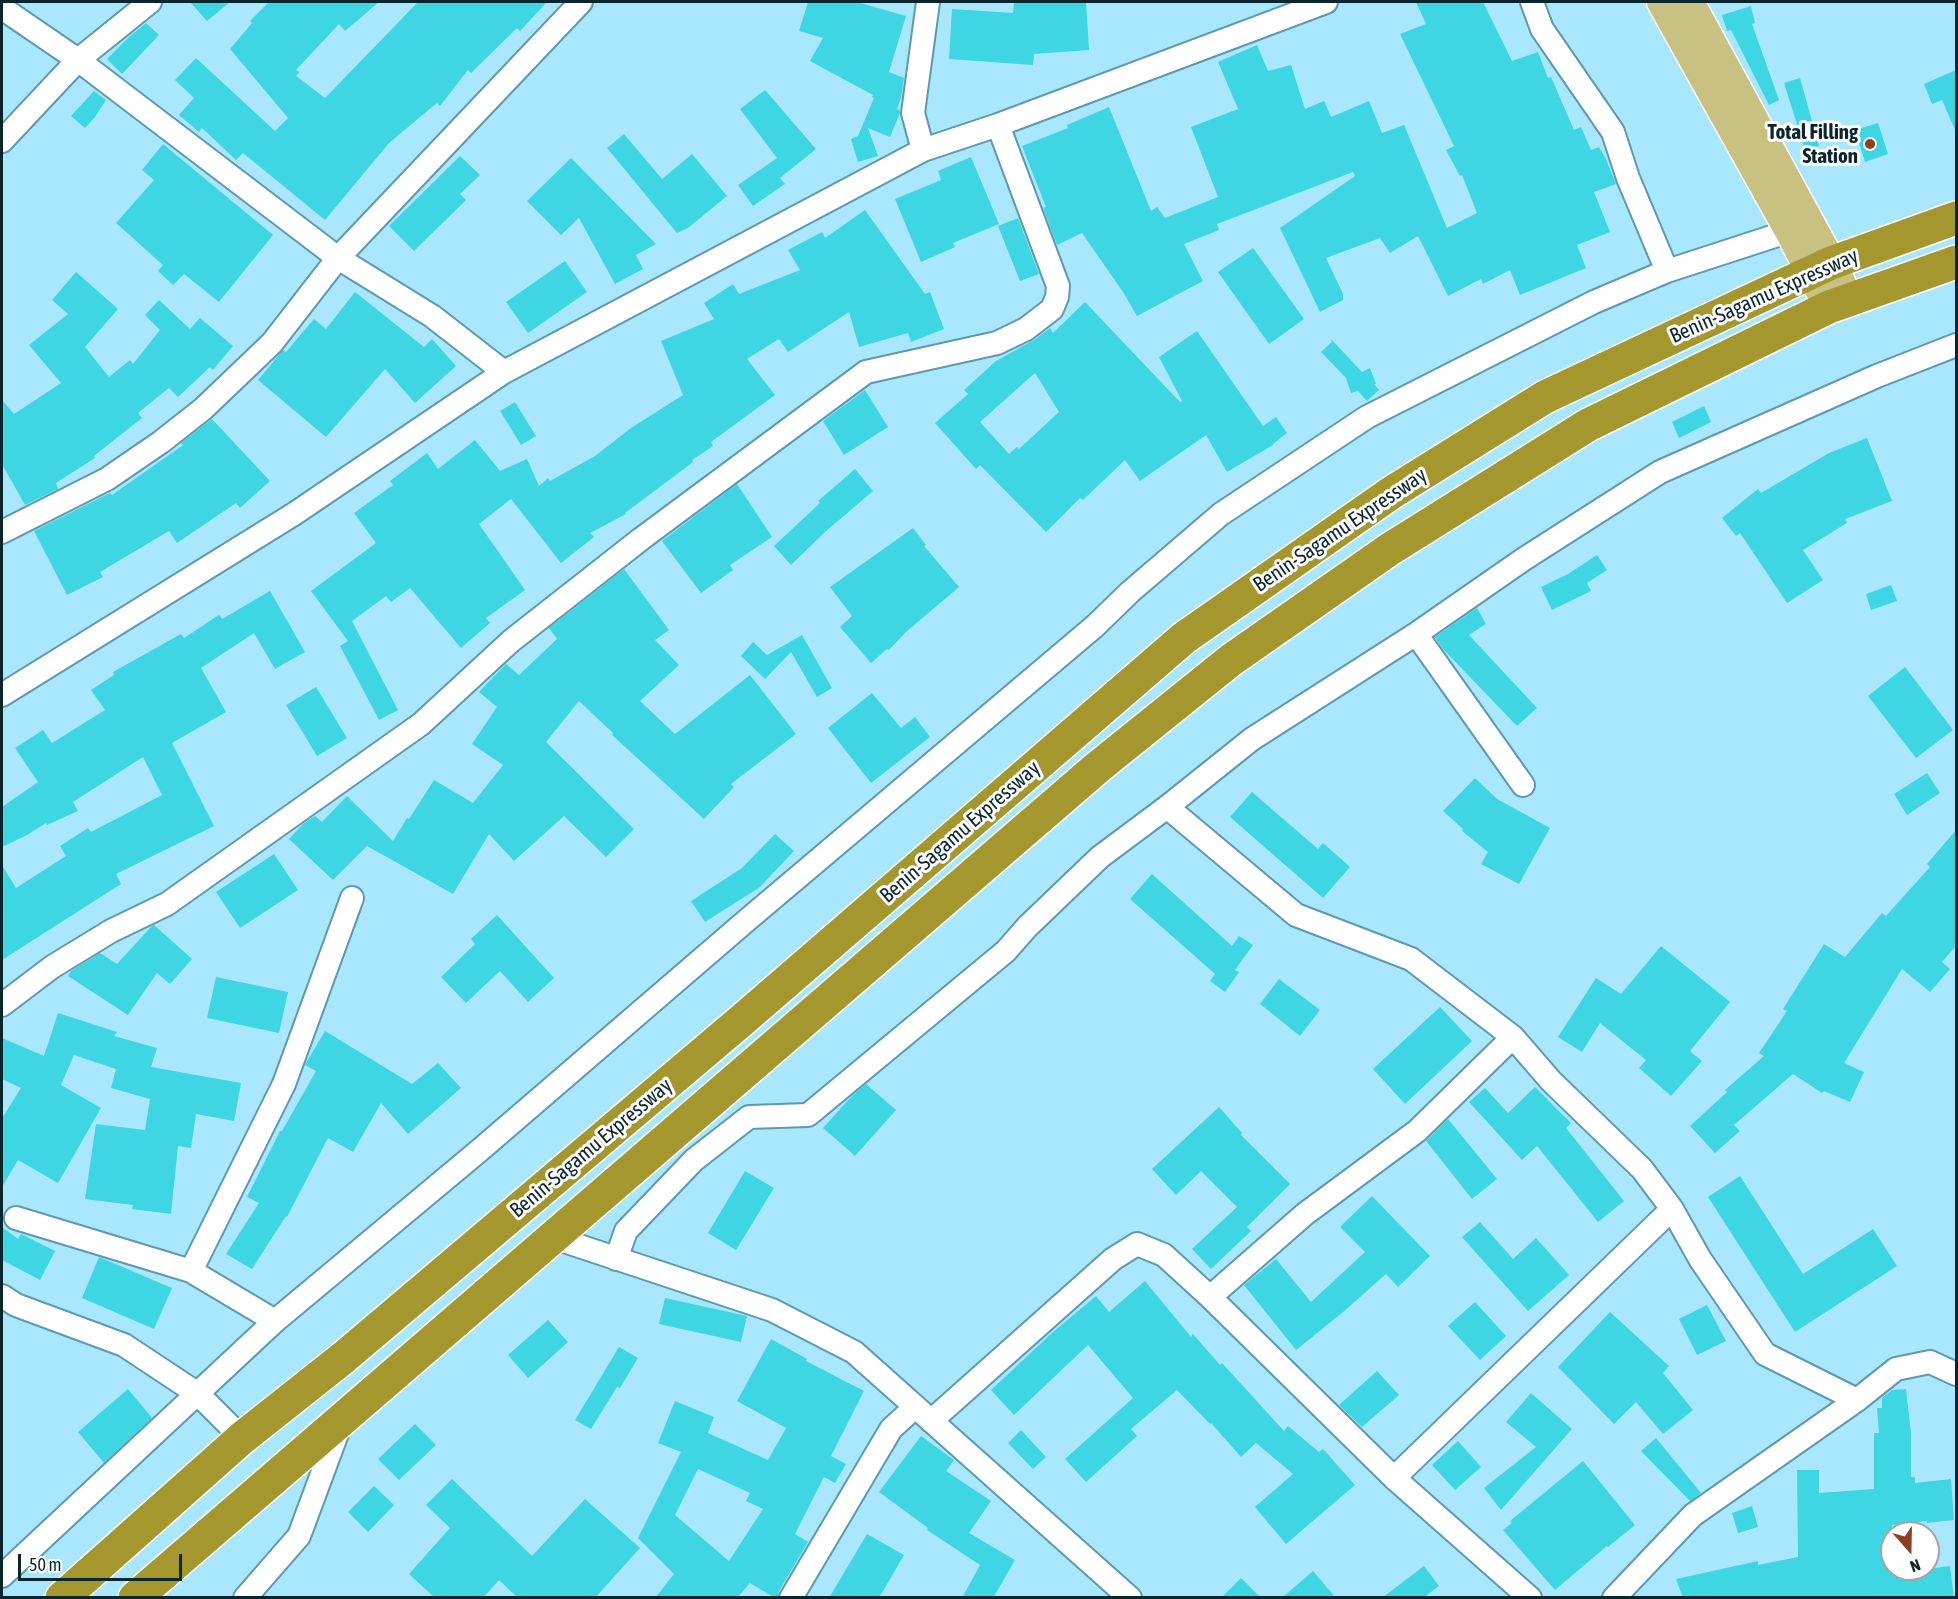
<!DOCTYPE html>
<html>
<head>
<meta charset="utf-8">
<style>
  body { margin:0 }
  #map { position:relative; width:1958px; height:1599px; overflow:hidden; background:#a9e7ff; font-family:"Asap Condensed",sans-serif }
  canvas { display:block }
  .frame { position:absolute; inset:0; border:3px solid #0b252d; pointer-events:none }
  .north { position:absolute; left:1880px; top:1521px; width:60px; height:60px; box-sizing:border-box; background:#fdfdfd; border:2px solid #9ca7aa; border-radius:50%; rotate:160deg; font-size:16px; font-weight:700; line-height:24px; text-align:center; color:#0b252d }
  .north::after { content:''; display:block; margin:auto; width:21px; height:27px; background:#894121; clip-path:polygon(50% 0,100% 100%,50% 72%,0 100%) }
  .scale { position:absolute; left:18px; top:1554px; width:164px; height:27px; box-sizing:border-box; border:3px solid #0b252d; border-top:0; padding-left:8px; font-size:18px; line-height:21px; white-space:nowrap; color:#0b252d; -webkit-text-stroke:4px #fdfdfd; paint-order:stroke }
</style>
</head>
<body>
<div id="map">
<canvas width="1958" height="1599"></canvas>
<div class="frame"></div>
<div class="north">N</div>
<div class="scale">50 m</div>
</div>
<script>
const context = document.querySelector('canvas').getContext('2d');
context.lineJoin = 'round';
function fill(path, color) { context.fillStyle = color; context.fill(path, 'evenodd'); }
const shape = rows => new Path2D(rows.map(r => 'M' + r).join(''));
function trace(path, color, width, dash) { context.strokeStyle = color; context.lineWidth = width; context.lineCap = dash ? 'butt' : 'round'; context.setLineDash(dash || []); context.stroke(path); }
function write(font, color, halo, rows, align = 'center') {
  context.font = font + ' "Asap Condensed",sans-serif'; context.lineWidth = 6; context.setLineDash([]); context.textBaseline = 'middle'; context.strokeStyle = halo; context.fillStyle = color; for (const [text, x, y, turn = 0] of rows) {
    context.save(); context.translate(x, y); context.rotate((+turn || 0) * Math.PI / 180); context.textAlign = isNaN(turn) ? turn : align; if (halo) context.strokeText(text, 0, 0); context.fillText(text, 0, 0); context.restore();
  }
}
fill(shape([
  [190,2,230,2,207,21],
  [269,2,379,2,345,31,339,24,296,70,300,72,296,76,325,98,418,2,547,2,520,31,517,28,471,73,468,70,440,106,437,103,389,143,325,220,243,153,236,160,202,128,199,132,179,115,194,98,175,80,196,58,275,131,288,118,230,49,252,23,250,21],
  [808,2,857,2,906,16,889,72,904,78,901,98,897,109,900,111,900,113,890,137,868,128,878,156,858,162,851,139,858,136,874,98,872,97,873,95,810,61,823,38,799,31],
  [1014,2,1086,2,1089,50,1034,54,1033,65,949,59,952,9,1013,13],
  [1416,2,1483,2,1512,61,1538,52,1548,78,1551,77,1574,130,1581,127,1591,150,1599,147,1606,159,1616,184,1594,192,1610,232,1577,245,1586,268,1520,295,1510,270,1483,284,1481,279,1448,296,1418,236,1390,253,1380,238,1326,258,1343,294,1343,300,1320,312,1280,228,1355,176,1353,172,1217,224,1219,230,1184,244,1203,281,1137,316,1123,292,1082,233,1057,245,1043,208,1046,207,1022,146,1068,128,1067,125,1109,107,1151,211,1157,207,1165,218,1218,197,1191,127,1238,109,1218,62,1257,45,1268,71,1291,65,1305,109,1324,101,1331,117,1369,101,1382,133,1404,125,1447,228,1477,213,1462,175,1460,176,1446,150,1454,146,1400,34,1426,24],
  [1751,6,1755,23,1752,24,1779,100,1769,105,1731,30,1727,31,1722,15],
  [146,23,159,35,122,74,107,59,129,37],
  [1956,70,1956,132,1942,100,1932,104,1924,84],
  [1800,78,1819,146,1805,150,1784,83],
  [765,90,816,149,780,178,785,184,753,206,738,185,777,158,740,109],
  [94,91,106,100,95,117,85,128,71,116],
  [1878,123,1888,154,1865,162,1855,130],
  [624,134,662,179,692,154,727,196,688,228,677,233,607,148],
  [163,144,273,235,219,302,184,274,173,285,158,271,163,265,116,223,154,180,142,170],
  [460,156,480,175,460,194,466,200,414,251,389,226],
  [971,157,999,224,953,243,955,247,921,262,895,199,941,180,938,171],
  [571,158,656,244,636,255,643,269,615,284,579,218,561,235,527,201],
  [865,210,925,294,930,292,944,329,911,342,908,333,859,347,849,312,788,352,779,339,747,359,775,395,711,442,713,446,692,460,693,462,625,513,626,514,590,533,594,537,561,563,511,499,479,524,525,590,486,618,490,623,461,648,410,588,391,602,386,596,352,621,398,710,379,720,340,646,348,641,311,591,376,543,354,513,393,485,390,481,427,453,438,469,475,440,500,471,527,459,539,486,548,478,550,481,595,456,631,428,683,395,661,341,714,319,704,303,733,284,739,294,800,270,788,250,822,232,825,238],
  [1018,218,1039,274,1020,281,998,226],
  [1253,248,1304,319,1269,344,1218,272],
  [565,261,587,292,528,333,506,302],
  [76,272,118,309,85,347,109,377,130,360,133,364,160,330,145,315,159,300,190,329,200,318,233,346,213,370,210,367,178,397,169,388,138,413,142,418,94,456,95,458,56,483,58,489,25,505,2,464,2,400,14,414,61,383,29,345,68,314,52,300],
  [355,292,424,347,432,339,456,366,415,403,385,369,326,437,258,380,283,350,286,352,314,319,326,329],
  [1085,302,1180,402,1182,401,1159,357,1197,331,1263,426,1276,417,1287,433,1273,444,1273,445,1227,472,1206,435,1140,481,1125,460,1083,500,1080,498,1046,532,980,465,976,469,935,423,968,394,964,390,996,361,1034,340,1050,328,1053,333],
  [1035,373,1059,412,1019,449,1017,447,1009,454,980,422],
  [1331,339,1362,372,1370,368,1376,384,1374,384,1379,390,1367,401,1358,391,1351,393,1346,378,1321,352,1332,342],
  [865,390,888,427,844,455,823,421],
  [515,402,536,436,521,445,500,411],
  [1704,406,1711,422,1679,438,1672,422],
  [212,419,270,481,240,508,236,503,177,543,169,531,100,572,103,577,67,595,34,531,110,493,112,495,183,445,181,443],
  [1867,438,1892,501,1845,519,1847,523,1803,550,1823,580,1787,603,1740,533,1736,536,1722,518,1758,489,1761,493,1829,453],
  [855,469,873,491,825,532,791,565,774,546,820,503,818,501],
  [737,484,772,537,730,565,733,570,701,593,662,541],
  [913,528,926,545,924,546,959,587,906,632,889,650,887,649,871,663,840,627,852,616,830,587],
  [1597,555,1607,570,1587,583,1591,591,1552,610,1541,587,1568,574],
  [624,569,669,630,655,640,679,665,640,701,675,734,750,675,796,734,731,784,734,787,704,819,612,735,613,733,579,701,546,742,634,829,606,857,564,816,514,861,489,834,453,894,367,846,333,880,289,839,303,824,315,816,322,822,347,796,393,841,407,818,409,819,434,780,473,803,503,765,472,744,497,707,479,692,506,664,519,675,557,639,549,628],
  [1891,585,1897,601,1871,610,1866,594],
  [270,591,305,652,275,669,254,633,201,668,226,712,172,743,214,826,116,874,121,884,2,960,2,865,16,888,66,856,60,846,88,828,91,832,162,795,143,757,73,802,78,811,47,825,46,823,27,835,2,847,2,807,38,782,15,748,43,730,52,743,105,710,91,690,114,675,113,672,181,634,184,638,219,615,222,619],
  [1477,608,1486,624,1469,635,1537,708,1517,726,1443,649,1435,637],
  [802,635,832,688,817,697,791,652,765,679,741,656,753,642,767,655],
  [1905,667,1953,730,1916,758,1868,696],
  [316,687,347,738,317,756,286,705],
  [872,693,901,728,915,717,930,737,871,783,828,728],
  [1927,773,1940,793,1907,815,1894,794],
  [1475,778,1497,799,1550,828,1519,884,1481,864,1488,852,1462,831,1463,829,1443,811],
  [1252,792,1318,849,1323,843,1350,867,1323,898,1230,817],
  [1956,830,1956,946,1942,962,1950,969,1930,992,1902,969,1844,1063,1864,1072,1850,1102,1824,1091,1822,1093,1793,1074,1734,1125,1740,1131,1715,1153,1690,1126,1727,1092,1725,1090,1764,1056,1759,1053,1787,1011,1783,1009,1824,944,1845,957,1882,913,1886,916,1930,867,1927,864],
  [775,834,794,851,760,887,705,922,691,901,742,868],
  [274,854,298,890,240,928,216,892],
  [1152,874,1232,946,1239,936,1253,945,1235,970,1239,972,1225,992,1210,981,1215,974,1130,899],
  [497,915,554,978,528,1002,500,971,466,1003,441,977,475,944,471,939],
  [154,925,192,959,170,984,157,973,128,1015,68,976,71,971,100,953,117,964,151,927],
  [1661,946,1730,1002,1690,1051,1702,1061,1671,1096,1639,1068,1646,1060,1600,1023,1582,1052,1558,1037,1596,978,1621,994],
  [216,977,288,992,279,1033,207,1018],
  [1279,979,1320,1010,1300,1036,1260,1004],
  [1440,1007,1472,1041,1405,1104,1373,1069],
  [58,1013,117,1032,114,1036,157,1048,151,1067,241,1083,234,1121,196,1114,191,1148,178,1146,171,1214,132,1209,133,1205,85,1199,96,1124,145,1130,150,1099,111,1088,116,1069,74,1055,61,1085,101,1108,58,1183,18,1160,2,1187,2,1118,21,1088,2,1079,2,1038,44,1056],
  [325,1031,412,1084,438,1063,461,1088,408,1134,381,1103,353,1152,328,1138,287,1217,286,1216,252,1269,226,1254,259,1203,247,1197,280,1131,282,1131,316,1071,305,1065],
  [866,1084,896,1110,855,1156,823,1128,850,1098],
  [1535,1087,1571,1123,1566,1128,1624,1201,1598,1222,1537,1146,1522,1160,1469,1102,1485,1088,1508,1113],
  [1219,1107,1242,1133,1241,1135,1290,1184,1247,1227,1251,1231,1211,1269,1192,1249,1237,1207,1201,1171,1176,1195,1152,1169],
  [1448,1119,1497,1179,1472,1199,1426,1141],
  [745,1171,774,1188,736,1250,708,1233],
  [1740,1176,1803,1274,1873,1229,1897,1266,1795,1332,1708,1197],
  [1372,1196,1430,1256,1398,1287,1386,1274,1342,1313,1296,1350,1244,1285,1276,1259,1311,1302,1365,1252,1340,1227],
  [1480,1222,1513,1259,1536,1238,1569,1275,1528,1311,1462,1237],
  [2,1227,18,1239,21,1234,55,1251,40,1280,2,1260],
  [99,1257,172,1288,154,1329,82,1298],
  [1145,1281,1191,1337,1193,1334,1220,1365,1222,1363,1284,1431,1288,1426,1319,1452,1323,1449,1355,1485,1286,1544,1255,1507,1293,1474,1256,1443,1241,1457,1211,1423,1210,1424,1177,1390,1131,1429,1137,1436,1086,1482,1065,1459,1133,1398,1088,1345,1014,1415,991,1390,1053,1332,1096,1296,1109,1312],
  [665,1298,747,1316,741,1342,659,1324],
  [1475,1302,1506,1336,1480,1360,1448,1326],
  [1707,1305,1726,1341,1697,1355,1679,1319],
  [1610,1312,1669,1366,1663,1373,1693,1410,1663,1434,1636,1402,1614,1424,1558,1367],
  [548,1320,568,1342,528,1378,508,1355],
  [771,1339,807,1359,806,1361,864,1391,831,1456,846,1464,835,1483,824,1477,795,1534,808,1542,779,1591,778,1598,775,1598,750,1583,737,1598,655,1598,674,1574,638,1538,681,1452,658,1443,675,1401,714,1417,708,1433,768,1460,786,1428,737,1401],
  [698,1469,750,1493,746,1501,763,1509,729,1561,675,1515],
  [619,1347,638,1358,620,1388,617,1387,591,1429,575,1420],
  [1377,1371,1399,1395,1362,1427,1339,1405],
  [128,1389,152,1418,104,1463,78,1432],
  [1906,1389,1911,1433,1911,1477,1915,1477,1915,1483,1951,1479,1954,1520,1927,1523,1927,1521,1892,1525,1892,1569,1896,1569,1896,1573,1950,1566,1954,1598,1683,1598,1676,1579,1758,1561,1758,1565,1798,1557,1797,1470,1819,1470,1819,1493,1874,1489,1874,1433,1879,1433,1877,1408,1882,1408,1882,1398,1892,1390],
  [1531,1393,1572,1429,1501,1510,1484,1488,1536,1447,1506,1422],
  [415,1424,436,1445,399,1480,378,1459],
  [1021,1430,1046,1457,1033,1469,1008,1443],
  [921,1436,954,1460,946,1471,991,1501,969,1533,1015,1560,993,1598,962,1598,980,1565,927,1530,928,1528,879,1492],
  [1656,1438,1701,1493,1690,1501,1641,1451],
  [1458,1441,1481,1467,1455,1490,1432,1465],
  [1583,1461,1635,1525,1608,1547,1607,1546,1555,1590,1503,1530,1512,1523,1510,1521],
  [452,1479,532,1556,585,1499,640,1548,595,1598,518,1598,499,1580,483,1598,435,1598,409,1574,450,1528,426,1505],
  [374,1486,394,1505,368,1532,348,1512],
  [1752,1506,1758,1527,1738,1533,1732,1513],
  [867,1534,904,1555,879,1598,829,1598],
  [1424,1566,1439,1586,1423,1598,1382,1598],
  [1313,1571,1336,1598,1282,1598],
  [1241,1578,1261,1598,1221,1598]
]), '#3ed6e2');
const minor = shape([
  [1532,2,1542,29,1613,132,1628,178,1667,271],
  [2,8,78,60,338,258,432,316,504,372],
  [2,141,78,60,150,2],
  [923,150,913,113,928,2],
  [2,532,107,479,161,442,203,409,272,343,338,258,581,2],
  [1416,634,1523,785],
  [2,695,294,514,504,372,923,150,998,125,1326,2],
  [1167,807,1296,915,1411,959,1513,1037,1551,1081,1642,1169,1672,1209,1700,1259,1765,1354,1857,1400],
  [2,1005,52,967,111,931,167,904,421,724,511,641,641,539,866,372,997,343,1026,329,1052,309,1057,297,1058,286,998,125],
  [16,1218,191,1271,275,1321],
  [552,1237,772,1310,854,1352,1130,1598],
  [616,1259,626,1231,694,1160,749,1117,808,1115,1006,951,1027,927,1100,857,1167,807,1252,739,1416,634,1524,559,1660,472,1877,376,1956,345],
  [191,1271,284,1084,352,898],
  [2,1296,16,1305,124,1345,198,1394,242,1438],
  [1210,1297,1305,1214,1417,1131,1513,1037],
  [931,1421,1113,1259,1137,1244,1164,1255,1210,1297,1394,1478,1530,1598],
  [1394,1478,1672,1209],
  [2,1576,275,1321,480,1150,746,921,1095,626,1130,592,1221,514,1367,417,1594,302,1667,271,1790,231],
  [245,1598,299,1536,341,1423],
  [791,1598,891,1429,915,1407],
  [1614,1598,1693,1515,1857,1400,1896,1369,1930,1362,1956,1374]
]);
const major = shape([
  [1662,2,1790,231,1829,307],
  [1689,2,1831,263,1848,299]
]);
const highway = shape([
  [62,1598,242,1438,343,1358,741,1021,1184,638,1391,493,1545,397,1831,263,1956,218],
  [135,1598,1098,767,1231,660,1390,549,1588,425,1829,307,1956,262]
]);
trace(minor, '#5d9aaf', 26);
trace(major, '#fff', 33);
trace(highway, '#fff', 36);
trace(minor, '#fff', 22);
trace(major, '#c8c182', 30);
trace(highway, '#a3972e', 33);
for (const [x, y, r, color] of [
  [1870,144,6,"#894121"]
]) { const dot = new Path2D(); dot.arc(x, y, r, 0, 2 * Math.PI); context.fillStyle = color; context.fill(dot); trace(dot, '#fdfdfd', 2); }
write('bold 21px', '#0b252d', '#fdfdfd', [
  ["Total Filling",1858,132],
  ["Station",1858,156]
], 'right');
write('21px', '#0b252d', '#fdfdfd', [
  ["Benin-Sagamu Expressway",1764,296,-24],
  ["Benin-Sagamu Expressway",1340,530,-34],
  ["Benin-Sagamu Expressway",960,832,-41],
  ["Benin-Sagamu Expressway",591,1148,-40]
]);
</script>
</body>
</html>
